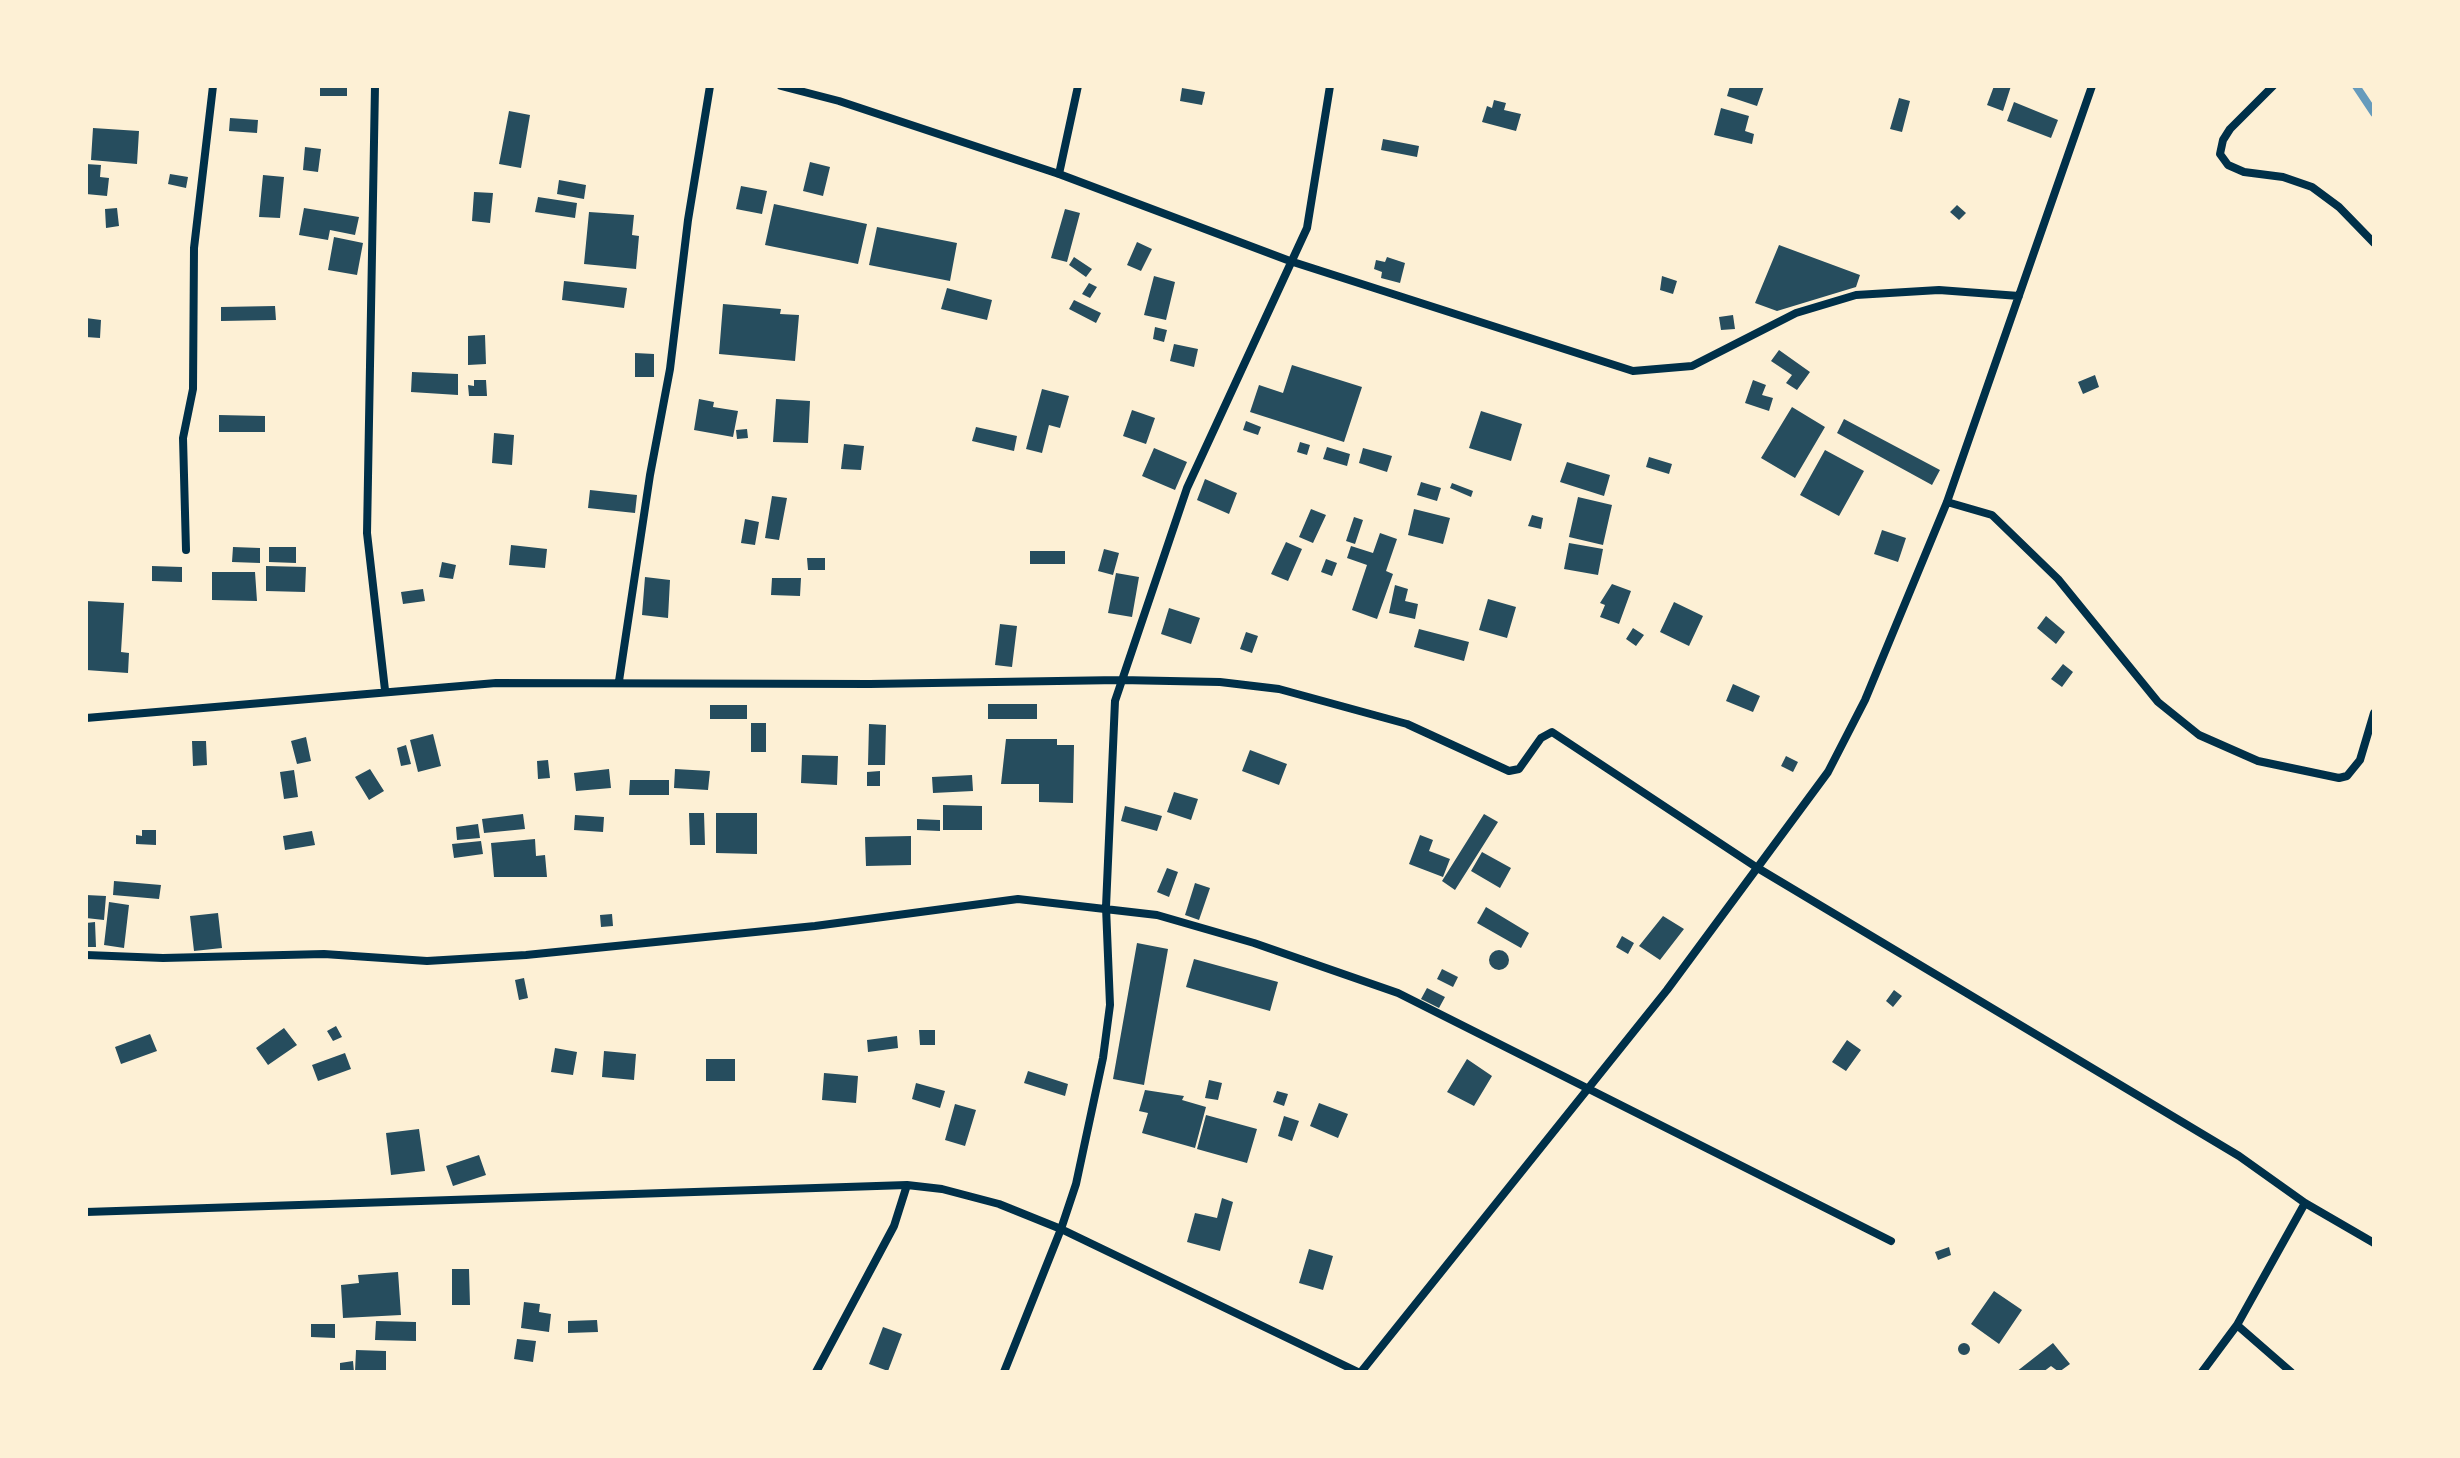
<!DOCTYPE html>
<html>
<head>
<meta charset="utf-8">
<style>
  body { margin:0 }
  #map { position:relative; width:2460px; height:1458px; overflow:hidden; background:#fdf0d5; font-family:"Fira Sans Condensed",sans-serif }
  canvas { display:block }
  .frame { position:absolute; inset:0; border:88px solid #fdf0d5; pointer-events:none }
</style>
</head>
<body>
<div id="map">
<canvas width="2460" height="1458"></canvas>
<div class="frame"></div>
</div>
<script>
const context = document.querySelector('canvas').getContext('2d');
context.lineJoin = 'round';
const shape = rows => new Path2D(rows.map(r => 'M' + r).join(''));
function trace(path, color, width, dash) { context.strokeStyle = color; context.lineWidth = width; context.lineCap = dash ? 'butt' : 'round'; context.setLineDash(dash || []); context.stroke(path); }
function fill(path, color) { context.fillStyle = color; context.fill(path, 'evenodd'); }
trace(shape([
  [2356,86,2374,113]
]), '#669bbc', 8);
fill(shape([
  [320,86,347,86,347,96,320,96],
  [1730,86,1764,86,1757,106,1727,96],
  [1994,86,2011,86,2003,111,1987,105],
  [1182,88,1205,92,1202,105,1180,101],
  [1899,98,1910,101,1902,132,1890,129],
  [1494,100,1506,103,1504,110,1521,114,1516,131,1482,122,1487,106,1492,108],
  [2014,102,2058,120,2051,138,2007,121],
  [1721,108,1749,116,1745,131,1754,134,1752,144,1714,135],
  [509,111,530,115,521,168,499,164],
  [230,118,258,120,257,133,229,131],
  [93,128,139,131,137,164,91,160],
  [1383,139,1419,146,1417,157,1381,150],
  [305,147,321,149,318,172,303,170],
  [810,162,830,167,823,196,803,191],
  [86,164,101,165,100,177,109,178,107,196,86,194],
  [170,174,188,177,186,188,168,184],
  [263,175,284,177,280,218,259,217],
  [559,180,586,185,584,199,557,194],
  [741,186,767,191,762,214,736,209],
  [474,192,493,193,490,223,472,221],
  [538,197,577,203,575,218,535,212],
  [774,204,867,224,858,264,765,245],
  [1957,205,1966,213,1959,220,1950,212],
  [117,208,119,226,106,228,105,209],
  [304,208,359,217,355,235,330,230,328,240,299,235],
  [1065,209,1080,213,1067,262,1051,258],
  [589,212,634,215,632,235,639,236,636,269,584,264],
  [877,227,957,243,950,281,869,265],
  [334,237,363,243,357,275,328,270],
  [1137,242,1152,249,1141,271,1127,265],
  [1779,245,1860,275,1856,287,1777,311,1755,303],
  [1074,257,1092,269,1086,277,1069,265],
  [1387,257,1405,263,1400,283,1381,278,1382,272,1374,269,1376,260,1385,262],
  [1154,276,1175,282,1166,320,1144,315],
  [1662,276,1677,281,1673,294,1660,290],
  [564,281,627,288,624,308,562,300],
  [1089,283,1097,287,1090,298,1082,294],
  [947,288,992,300,987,320,941,309],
  [1074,300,1101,313,1096,323,1069,309],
  [723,304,781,309,780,314,799,315,795,361,719,354],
  [275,306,276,320,221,321,221,307],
  [1733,315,1735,329,1721,330,1719,317],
  [86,318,101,320,100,338,86,337],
  [1155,327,1167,330,1164,342,1153,339],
  [485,335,486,364,468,365,468,336],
  [1174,344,1198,349,1194,367,1170,361],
  [1779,350,1810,372,1797,390,1786,383,1792,375,1771,361],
  [635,353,654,354,654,377,635,377],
  [1292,365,1362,387,1344,442,1250,412,1259,385,1283,393],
  [412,372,458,374,458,395,411,392],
  [2095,375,2099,387,2083,394,2078,382],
  [474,380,486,380,487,396,469,396,468,385,474,386],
  [1753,380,1766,385,1762,395,1773,398,1769,411,1745,403],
  [1042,389,1069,396,1060,428,1049,425,1042,453,1026,449],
  [699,399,714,402,713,407,738,411,733,437,694,430],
  [776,399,810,401,808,443,773,442],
  [1792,407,1825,427,1795,478,1761,458],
  [1132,410,1155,418,1146,444,1123,436],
  [1481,411,1522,424,1511,461,1469,448],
  [219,415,265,416,265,432,219,432],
  [1844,419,1940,470,1932,485,1837,433],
  [1246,421,1261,427,1258,435,1243,430],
  [976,427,1017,436,1014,451,972,441],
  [747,429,748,438,737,439,736,430],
  [494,433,514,435,512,465,492,463],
  [1300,442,1310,445,1307,455,1297,452],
  [844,444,864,446,861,470,841,469],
  [1327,447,1350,454,1347,466,1323,459],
  [1154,448,1187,462,1175,490,1142,476],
  [1363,448,1392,456,1387,472,1359,463],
  [1825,450,1864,471,1839,516,1800,495],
  [1649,457,1672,464,1669,474,1646,467],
  [1567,462,1610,475,1604,496,1560,482],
  [1205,479,1237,493,1229,514,1197,500],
  [1421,482,1441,488,1437,501,1417,495],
  [1452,483,1473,491,1471,497,1450,488],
  [590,490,637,495,635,513,588,508],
  [772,496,787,498,779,540,765,538],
  [1578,497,1612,505,1603,545,1569,537],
  [1311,509,1326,515,1313,543,1299,537],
  [1414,509,1450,518,1443,544,1408,535],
  [1532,515,1543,518,1541,529,1528,526],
  [1354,517,1363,520,1355,544,1346,541],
  [745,519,759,522,755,545,741,543],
  [1882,530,1906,538,1898,562,1874,554],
  [1380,533,1397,539,1386,571,1393,574,1377,619,1352,610,1367,565,1347,558,1351,546,1373,553],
  [1286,542,1302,549,1288,581,1271,574],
  [1569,543,1603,549,1598,575,1564,569],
  [511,545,547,549,545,568,509,565],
  [233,547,260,548,260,563,232,562],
  [269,547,296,547,296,563,269,562],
  [1104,549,1119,553,1113,575,1098,571],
  [1030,551,1065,551,1065,564,1030,564],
  [807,558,825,558,825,570,808,570],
  [1326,559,1337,563,1332,576,1321,572],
  [442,562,456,565,453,579,439,577],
  [152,566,182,567,182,582,152,581],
  [266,566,306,567,305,592,266,591],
  [212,572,255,572,257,601,212,600],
  [1116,573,1139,577,1132,617,1108,613],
  [645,577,670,580,668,618,642,615],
  [772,578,801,578,800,596,771,595],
  [1612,584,1631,591,1619,624,1600,617,1605,605,1600,603],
  [1395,585,1408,589,1405,601,1418,604,1415,619,1389,613],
  [423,589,425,601,403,604,401,592],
  [1488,599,1516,607,1507,638,1479,630],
  [86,601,124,603,121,652,129,653,128,673,86,670],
  [1674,602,1703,616,1689,646,1660,632],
  [1169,608,1200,618,1191,644,1161,634],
  [2046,616,2065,632,2056,644,2037,628],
  [1000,624,1017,626,1012,667,995,665],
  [1633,628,1644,635,1636,646,1626,639],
  [1419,629,1469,642,1464,661,1414,647],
  [1246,632,1258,636,1252,653,1240,649],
  [2063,664,2073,672,2062,687,2051,679],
  [1733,684,1760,696,1753,712,1726,701],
  [988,704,1037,704,1037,719,988,719],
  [710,705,747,705,747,719,710,719],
  [751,723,766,723,766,752,751,752],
  [869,724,886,725,885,765,868,765],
  [433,734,441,766,418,772,410,740],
  [306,737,311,761,297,764,291,741],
  [1006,739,1057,739,1057,745,1074,745,1073,803,1039,802,1039,784,1001,784],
  [192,741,206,741,207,765,193,766],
  [406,745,411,764,401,766,397,748],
  [1250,750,1287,764,1279,785,1242,771],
  [802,755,838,756,837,785,801,783],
  [1786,756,1798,762,1793,772,1781,766],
  [548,760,550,778,538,779,537,761],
  [370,769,384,791,369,800,355,777],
  [609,769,611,788,576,791,574,773],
  [675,769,710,771,708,790,674,788],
  [294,770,298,797,284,799,280,772],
  [880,771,880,786,867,786,867,772],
  [972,775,973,791,933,793,932,777],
  [630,780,669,780,669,795,629,795],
  [1174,792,1198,799,1191,820,1167,812],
  [943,805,982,806,982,830,943,830],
  [1125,806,1162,816,1157,831,1121,821],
  [689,813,704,813,705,845,690,845],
  [716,813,757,813,757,854,716,853],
  [523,814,525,829,484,833,482,819],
  [1484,814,1498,822,1455,890,1442,881],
  [575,815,604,817,603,832,574,830],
  [917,819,940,820,940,831,917,830],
  [478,824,480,838,457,840,456,827],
  [142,830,156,830,156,845,136,844,136,835,142,836],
  [312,831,315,845,285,850,283,836],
  [1420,835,1433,840,1429,851,1450,859,1443,877,1409,864],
  [911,836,911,865,866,866,865,837],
  [535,839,536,856,545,855,547,877,494,877,491,843],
  [481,841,483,854,454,858,452,844],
  [1482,852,1511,868,1500,888,1471,871],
  [1167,868,1178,872,1169,897,1157,892],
  [114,881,161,885,159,899,113,895],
  [1195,883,1210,888,1199,920,1185,915],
  [86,895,106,896,104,920,86,918],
  [109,902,129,905,124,948,104,945],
  [1486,907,1529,933,1521,948,1477,923],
  [218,913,222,948,194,951,190,916],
  [612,914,613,926,601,927,600,915],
  [1663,916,1684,929,1660,960,1639,946],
  [95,922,96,947,86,947,86,923],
  [1622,936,1634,943,1628,954,1616,947],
  [1137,943,1168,949,1144,1085,1113,1079],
  '1489 960a10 10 0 1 1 20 0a10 10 0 1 1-20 0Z',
  [1194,959,1278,982,1270,1011,1186,987],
  [1442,969,1458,977,1453,987,1437,979],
  [524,978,528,998,519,1000,515,980],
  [1427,988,1445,997,1439,1008,1421,999],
  [1894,990,1902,996,1893,1007,1886,1001],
  [336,1026,342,1037,333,1041,327,1031],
  [284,1028,297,1045,268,1065,256,1048],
  [919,1030,935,1030,935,1045,920,1045],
  [150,1034,157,1051,121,1064,115,1047],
  [897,1036,898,1048,868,1052,867,1040],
  [1847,1040,1861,1050,1846,1071,1832,1062],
  [555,1048,577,1052,573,1075,551,1072],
  [604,1051,636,1054,634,1080,602,1077],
  [345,1053,351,1069,318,1081,312,1065],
  [706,1059,735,1059,735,1081,706,1081],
  [1467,1059,1492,1076,1474,1106,1447,1092],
  [1028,1071,1068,1084,1065,1096,1024,1083],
  [824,1073,858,1076,856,1103,822,1100],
  [1209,1080,1222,1083,1218,1100,1205,1098],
  [916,1083,945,1091,940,1108,912,1099],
  [1145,1090,1184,1096,1182,1100,1206,1107,1195,1148,1142,1133,1148,1113,1139,1111],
  [1277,1091,1288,1094,1284,1106,1273,1102],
  [1319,1103,1348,1114,1338,1138,1310,1126],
  [955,1104,976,1110,965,1146,945,1140],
  [1206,1115,1257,1129,1247,1163,1197,1149],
  [1284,1116,1299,1121,1292,1141,1278,1136],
  [419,1129,425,1171,391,1175,386,1133],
  [479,1155,486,1175,453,1186,446,1166],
  [1222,1198,1233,1202,1220,1251,1187,1242,1195,1213,1217,1218],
  [1949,1247,1951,1255,1938,1260,1935,1252],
  [1309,1249,1333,1256,1323,1290,1299,1283],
  [452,1269,469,1269,470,1305,452,1305],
  [398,1272,401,1315,343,1318,341,1285,359,1283,358,1275],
  [1994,1291,2022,1310,1999,1344,1971,1324],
  [524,1302,540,1304,539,1312,551,1314,549,1332,521,1328],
  [597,1320,598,1332,568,1333,568,1321],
  [376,1321,416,1322,416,1341,375,1340],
  [311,1324,335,1324,335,1338,311,1337],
  [883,1327,902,1334,888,1371,869,1364],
  [517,1339,536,1341,533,1362,514,1359],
  [2053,1343,2070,1364,2059,1372,2051,1366,2043,1372,2016,1372],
  '1958 1349a6 6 0 1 1 12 0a6 6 0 1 1-12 0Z',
  [356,1350,386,1351,386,1372,355,1372],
  [353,1361,354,1372,340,1372,340,1363]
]), '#264d5e');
trace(shape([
  [375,86,367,533,385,690],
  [781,86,839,101,1059,174,1290,261,1633,371,1692,366,1796,313,1856,295,1939,290,2019,296],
  [2273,86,2230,129,2223,140,2220,154,2228,165,2244,172,2283,177,2312,187,2339,207,2374,243],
  [1059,174,1078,86],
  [1947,502,1992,515,2058,579,2158,702,2199,735,2258,761,2339,778,2347,776,2360,760,2374,713],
  [186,550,183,438,193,389,194,248,213,86],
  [619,681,650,475,670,369,688,220,710,86],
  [86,718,496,683,870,684,1120,680,1220,682,1279,689,1407,724,1509,771,1519,769,1541,738,1552,732,1756,867,2239,1156,2305,1203,2374,1243],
  [86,955,163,958,324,954,427,961,526,955,815,926,1018,899,1157,915,1254,943,1398,993,1891,1241],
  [86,1212,907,1185,942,1189,999,1204,1061,1229,1358,1372],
  [2237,1325,2291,1372],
  [816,1372,894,1226,907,1185],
  [1004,1372,1061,1229,1076,1184,1103,1058,1110,1005,1106,907,1115,701,1187,488,1307,228,1330,86],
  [1361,1372,1667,990,1828,772,1865,700,1947,502,2092,86],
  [2202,1372,2237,1325,2305,1203]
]), '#003049', 8);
</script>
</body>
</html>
